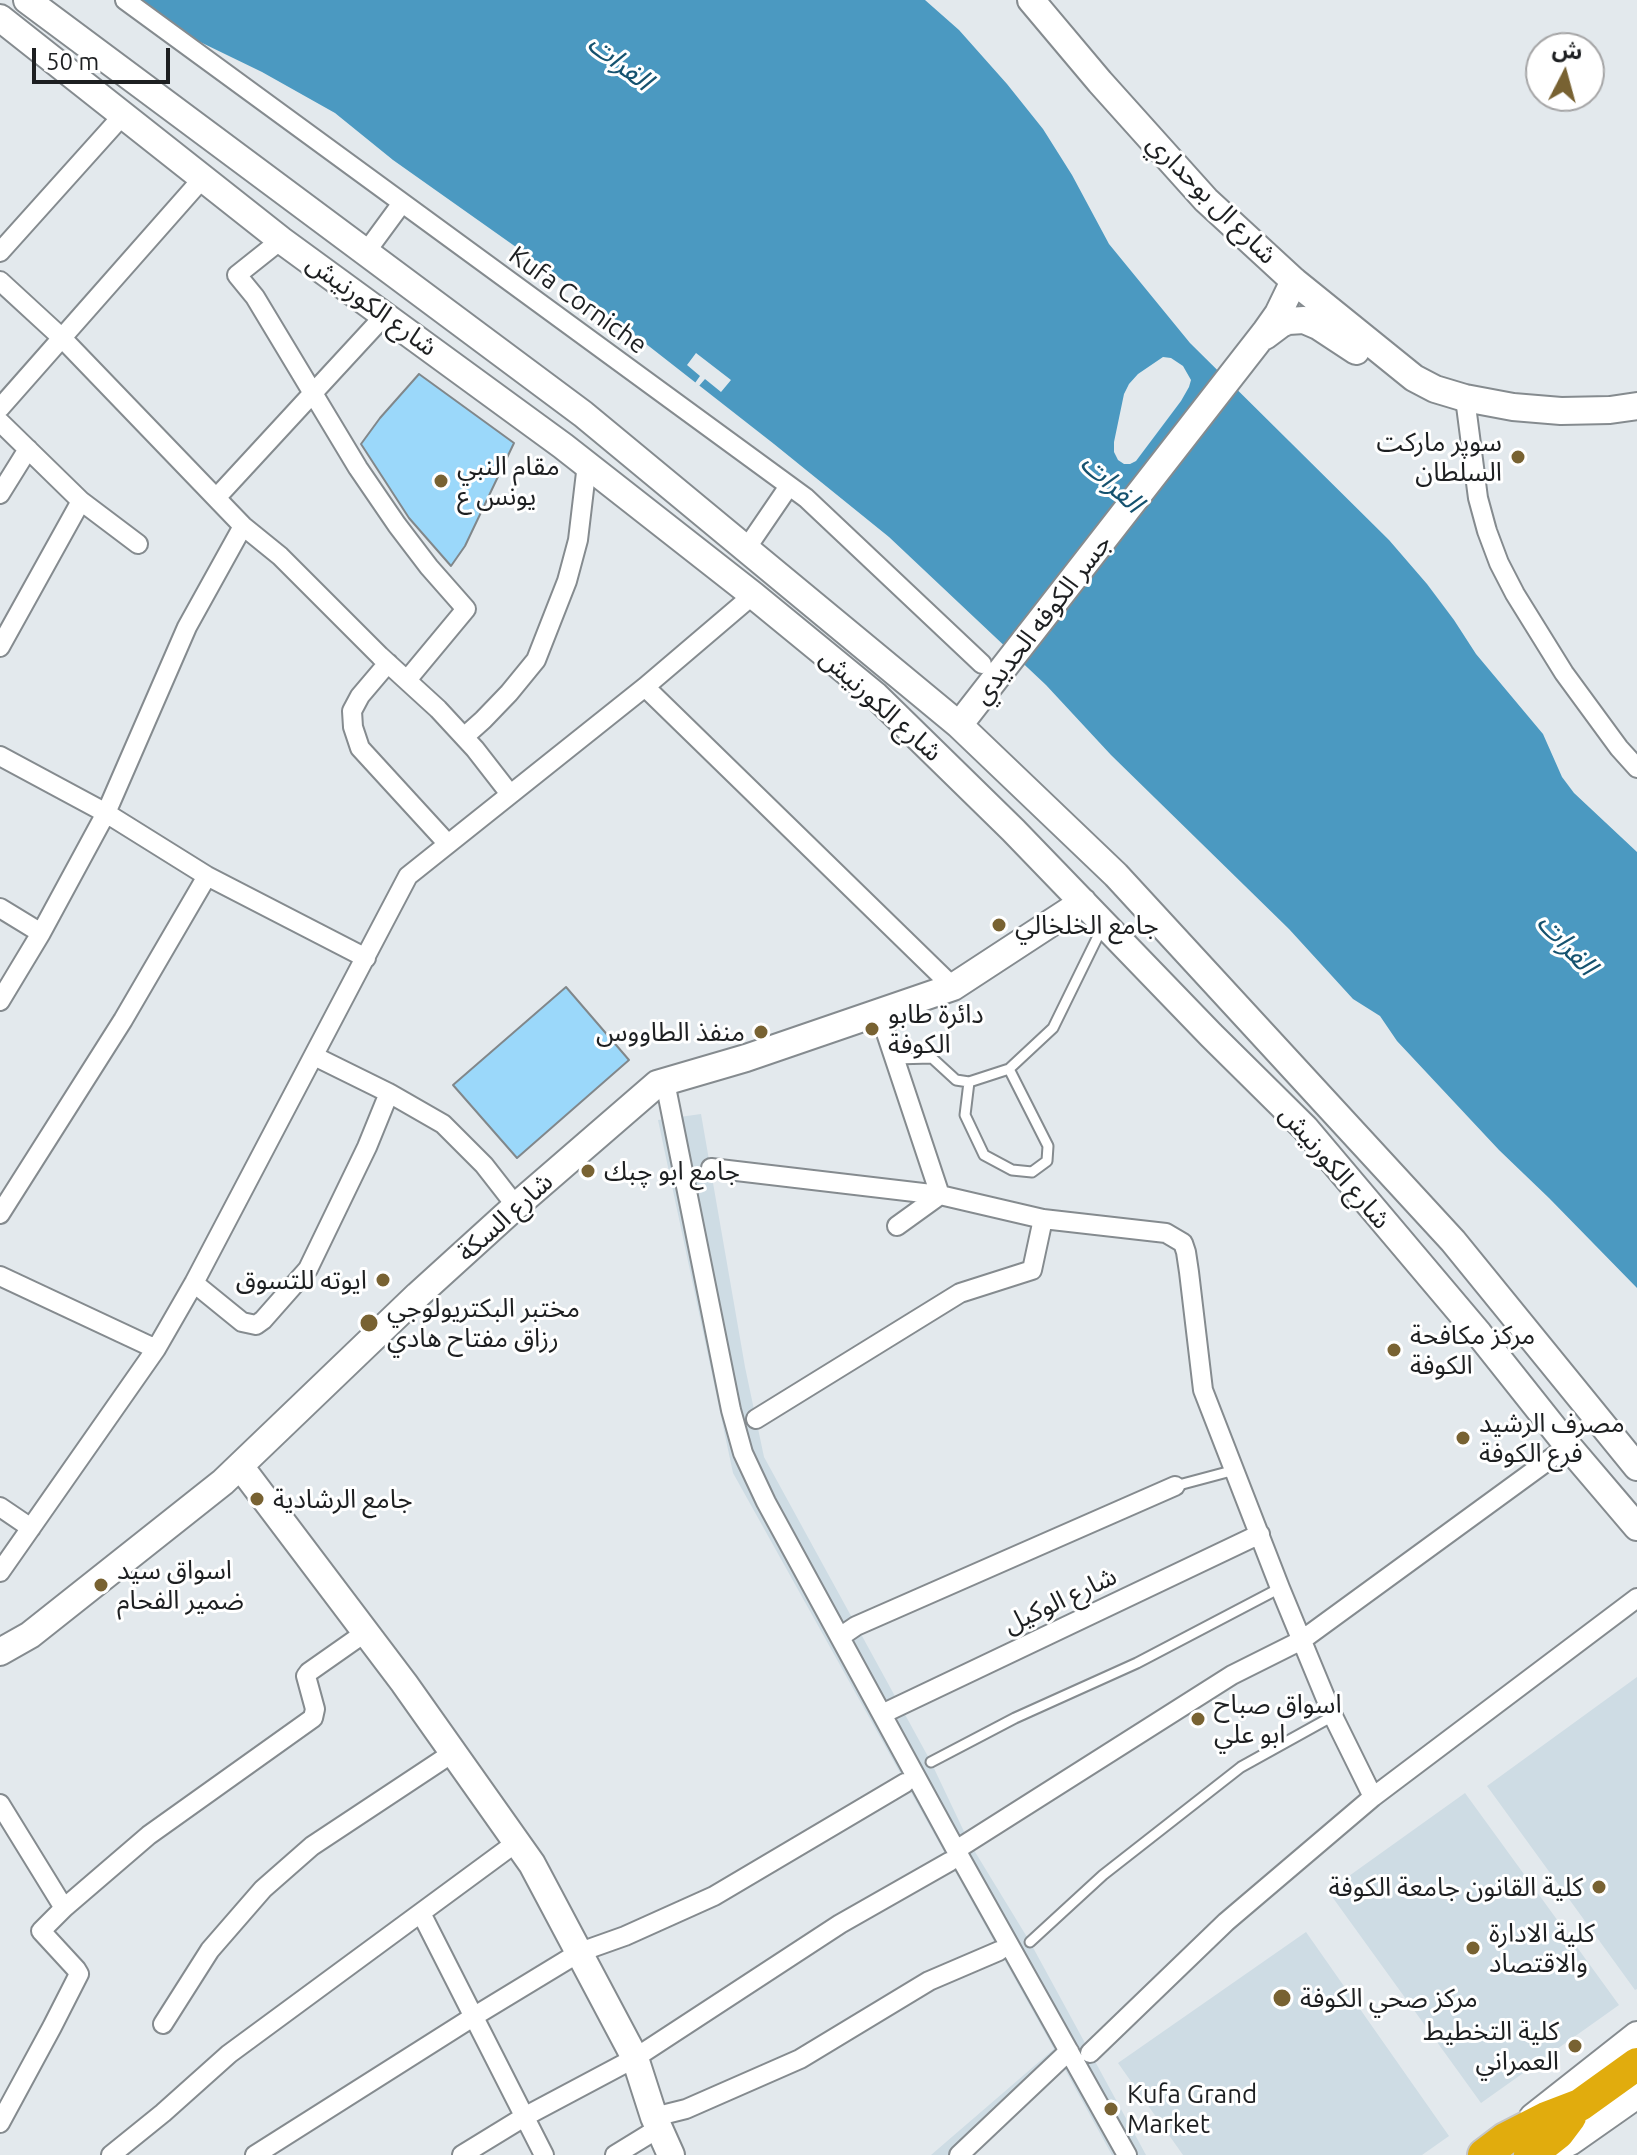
<!DOCTYPE html>
<html>
<head>
<meta charset="utf-8">
<style>
  body { margin:0 }
  #map { position:relative; width:1637px; height:2155px; overflow:hidden; background:#e3e9ed; font-family:Ubuntu,"Noto Sans Arabic",sans-serif }
  canvas { display:block }
  .north { position:absolute; left:1525px; top:32px; width:80px; height:80px; box-sizing:border-box; background:#fff; border:2px solid #a5a5a6; border-radius:50%; rotate:6deg; font-size:22px; font-weight:700; line-height:32px; text-align:center; color:#1d1f21 }
  .north::after { content:''; display:block; margin:auto; width:28px; height:36px; background:#786232; clip-path:polygon(50% 0,100% 100%,50% 72%,0 100%) }
  .scale { position:absolute; left:32px; top:48px; width:138px; height:36px; box-sizing:border-box; border:4px solid #1d1f21; border-top:0; padding-left:10px; font-size:24px; line-height:28px; white-space:nowrap; color:#1d1f21; -webkit-text-stroke:6px #fff; paint-order:stroke }
</style>
</head>
<body>
<div id="map">
<canvas width="1637" height="2155"></canvas>
<div class="north">ش</div>
<div class="scale">50 m</div>
</div>
<script>
const context = document.querySelector('canvas').getContext('2d');
context.lineJoin = 'round';
function fill(path, color) { context.fillStyle = color; context.fill(path, 'evenodd'); }
const shape = rows => new Path2D(rows.map(r => 'M' + r).join(''));
function trace(path, color, width, dash) { context.strokeStyle = color; context.lineWidth = width; context.lineCap = dash ? 'butt' : 'round'; context.setLineDash(dash || []); context.stroke(path); }
function write(font, color, halo, rows, align = 'center') {
  context.font = font + ' Ubuntu,"Noto Sans Arabic",sans-serif'; context.lineWidth = 6; context.setLineDash([]); context.textBaseline = 'middle'; context.strokeStyle = halo; context.fillStyle = color; for (const [text, x, y, turn = 0] of rows) {
    context.save(); context.translate(x, y); context.rotate((+turn || 0) * Math.PI / 180); context.textAlign = isNaN(turn) ? turn : align; if (halo) context.strokeText(text, 0, 0); context.fillText(text, 0, 0); context.restore();
  }
}
fill(shape([
  [701,1114,745,1367,764,1457,931,1762,969,1842,1030,1942,1146,2155,1112,2155,1063,2066,964,2155,931,2155,1054,2049,733,1473,658,1120],
  [1637,1677,1637,1989,1635,1990,1487,1786],
  [1465,1793,1619,2005,1481,2103,1328,1891],
  [1306,1932,1449,2136,1422,2155,1183,2155,1118,2063]
]), '#cedce4');
fill(shape([
  [128,0,925,0,959,30,1007,84,1043,129,1072,175,1109,244,1190,343,1389,540,1427,584,1454,620,1476,654,1543,734,1562,777,1574,793,1637,852,1637,1288,1549,1198,1499,1150,1397,1041,1380,1016,1353,999,1289,929,1111,755,1046,685,889,537,774,444,581,293,393,160,335,113,262,72,163,24],
  [1163,357,1171,358,1183,366,1191,380,1189,387,1181,401,1136,461,1130,464,1124,464,1118,460,1114,452,1114,442,1124,394,1129,384,1138,374]
]), '#4b99c1');
fill(shape([
  [696,353,731,380,721,392,705,379,699,386,695,383,700,376,687,365]
]), '#e3e9ed');
const building = shape([
  [419,374,514,443,465,546,451,566,409,518,361,444,380,418,419,374],
  [566,987,629,1060,517,1158,453,1085,566,987]
]);
fill(building, '#9bd8fa');
trace(building, '#81878a', 2);
const lane = shape([
  [894,1059,932,1058,956,1080,969,1082,1009,1069,1053,1028,1102,928],
  [969,1082,965,1115,984,1155,1012,1170,1032,1172,1047,1161,1048,1146,1009,1069],
  [1175,1486,1235,1470],
  [931,1762,1015,1718,1137,1663,1280,1588],
  [1030,1942,1103,1875,1241,1767,1333,1716]
]);
const street = shape([
  [125,0,806,498,982,664],
  [281,240,237,275,255,297,358,468,397,525,429,567,466,609,407,680],
  [0,252,123,115],
  [366,252,402,203],
  [0,281,62,338,243,526,280,556,380,656,438,709,475,749,510,794],
  [1465,398,1478,498,1487,531,1499,563,1515,594,1564,673,1619,748,1637,768],
  [0,408,202,179],
  [0,422,81,501,138,544],
  [0,494,28,449],
  [217,497,385,315],
  [746,549,789,486],
  [0,647,81,501],
  [388,663,360,696,352,711,353,727,360,748,448,844],
  [645,687,953,987],
  [464,737,483,720,509,693,536,660,567,581,578,540,587,464],
  [0,756,106,813,207,876,366,958],
  [0,908,41,933],
  [0,1001,41,933,106,813,187,627,243,526],
  [879,1012,940,1195,897,1226],
  [314,1056,389,1093,443,1124,484,1165,516,1206],
  [665,1082,731,1410,743,1453,766,1502,956,1850,1127,2155],
  [711,1168,940,1195,1043,1219,1166,1233,1183,1243,1186,1252,1189,1272,1203,1390,1280,1588,1333,1716,1373,1797],
  [0,1214,123,1020,207,876],
  [0,1276,156,1349],
  [194,1283,242,1322,256,1325,263,1320,308,1269,367,1147,389,1093],
  [756,1419,960,1293,1032,1270,1043,1219],
  [0,1507,31,1528],
  [0,1572,156,1349,194,1283,408,876,645,687,753,595],
  [840,1637,856,1626,1175,1486],
  [882,1714,1260,1534],
  [0,1804,64,1908],
  [956,1850,1232,1675,1302,1640,1568,1446],
  [421,1913,544,2155],
  [163,2024,210,1950,263,1889,312,1846,454,1752],
  [1090,2053,1226,1922,1373,1797,1637,1598],
  [654,2117,686,2109,800,2059,929,1981,999,1951],
  [0,2123,52,2027,79,1974,76,1969,41,1931,64,1908,149,1835,313,1718,315,1709,306,1676,309,1672,366,1632],
  [111,2155,163,2113,229,2054,517,1842],
  [255,2155,473,2017,580,1952,625,1936,714,1896,905,1783],
  [462,2155,524,2117,635,2058,840,1924,949,1862],
  [615,2155,659,2128],
  [959,2155,1069,2051]
]);
const secondary = shape([
  [27,0,583,414,959,725,1116,875,1453,1241,1637,1467],
  [1031,0,1100,82,1206,200,1294,281,1414,378,1435,389,1465,398,1513,407,1561,411,1610,410,1637,406],
  [0,18,281,240,563,446,753,595,875,695,1013,830,1211,1035,1305,1128,1479,1334,1568,1446,1637,1527],
  [1265,336,1281,324,1288,321,1304,320,1318,326,1356,351],
  [959,725,1266,331,1278,314,1294,281],
  [240,1466,404,1683,532,1864,635,2058,654,2117,671,2155],
  [0,1652,30,1635,223,1482,418,1295,516,1206,657,1084,746,1058,953,987,1083,902],
  [1533,2117,1637,2035],
  [1542,2155,1570,2142,1637,2095]
]);
const highway = shape([
  [1484,2155,1505,2139,1546,2118,1580,2105,1637,2064],
  [1530,2155,1558,2133,1570,2117]
]);
trace(lane, '#858b8f', 13);
trace(street, '#858b8f', 22);
trace(secondary, '#858b8f', 30);
trace(highway, '#c4c5c5', 36);
trace(lane, '#fff', 9);
trace(street, '#fff', 18);
trace(secondary, '#fff', 26);
trace(highway, '#e1ac0d', 32);
for (const [x, y, r, color] of [
  [1518,457,8,"#786232"],
  [441,481,8,"#786232"],
  [999,925,8,"#786232"],
  [872,1029,8,"#786232"],
  [761,1032,8,"#786232"],
  [588,1171,8,"#786232"],
  [383,1280,8,"#786232"],
  [369,1323,10,"#786232"],
  [1394,1350,8,"#786232"],
  [1463,1438,8,"#786232"],
  [257,1499,8,"#786232"],
  [101,1585,8,"#786232"],
  [1198,1719,8,"#786232"],
  [1599,1887,8,"#786232"],
  [1473,1948,8,"#786232"],
  [1282,1998,10,"#786232"],
  [1575,2046,8,"#786232"],
  [1111,2109,8,"#786232"]
]) { const dot = new Path2D(); dot.arc(x, y, r, 0, 2 * Math.PI); context.fillStyle = color; context.fill(dot); trace(dot, '#fff', 3); }
write('26px', '#1d1f21', '#fff', [
  ["شارع ال بوحداري",1212,199,45],
  ["Kufa Corniche",578,300,36],
  ["شارع الكورنيش",372,305,36],
  ["جسر الکوفه الحديدي",1042,619,-52],
  ["شارع الكورنيش",881,705,42],
  ["شارع الكورنيش",1335,1167,49],
  ["شارع السكة",505,1217,-42],
  ["شارع الوكيل",1060,1600,-25]
]);
write('26px', '#1d1f21', '#fff', [
  ["سوپر ماركت",1502,442,"right"],
  ["السلطان",1502,472,"right"],
  ["مقام النبي",457,466],
  ["يونس ع",457,496],
  ["جامع الخلخالي",1015,925],
  ["دائرة طابو",888,1014],
  ["الكوفة",888,1044],
  ["منفذ الطاووس",745,1032,"right"],
  ["جامع ابو چبك",604,1171],
  ["ايوته للتسوق",367,1280,"right"],
  ["مختبر البكتريولوجي",387,1308],
  ["رزاق مفتاح هادي",387,1338],
  ["مركز مكافحة",1410,1335],
  ["الكوفة",1410,1365],
  ["مصرف الرشيد",1479,1423],
  ["فرع الكوفة",1479,1453],
  ["جامع الرشادية",273,1499],
  ["اسواق سيد",117,1570],
  ["ضمير الفحام",117,1600],
  ["اسواق صباح",1214,1704],
  ["ابو علي",1214,1734],
  ["كلية القانون جامعة الكوفة",1583,1887,"right"],
  ["كلية الادارة",1489,1933],
  ["والاقتصاد",1489,1963],
  ["مركز صحي الكوفة",1300,1998],
  ["كلية التخطيط",1559,2031,"right"],
  ["العمراني",1559,2061,"right"],
  ["Kufa Grand",1127,2094],
  ["Market",1127,2124]
], 'left');
write('italic 28px', '#15526f', '#fff', [
  ["الفرات",620,62,38],
  ["الفرات",1112,483,42],
  ["الفرات",1567,944,47]
]);
</script>
</body>
</html>
